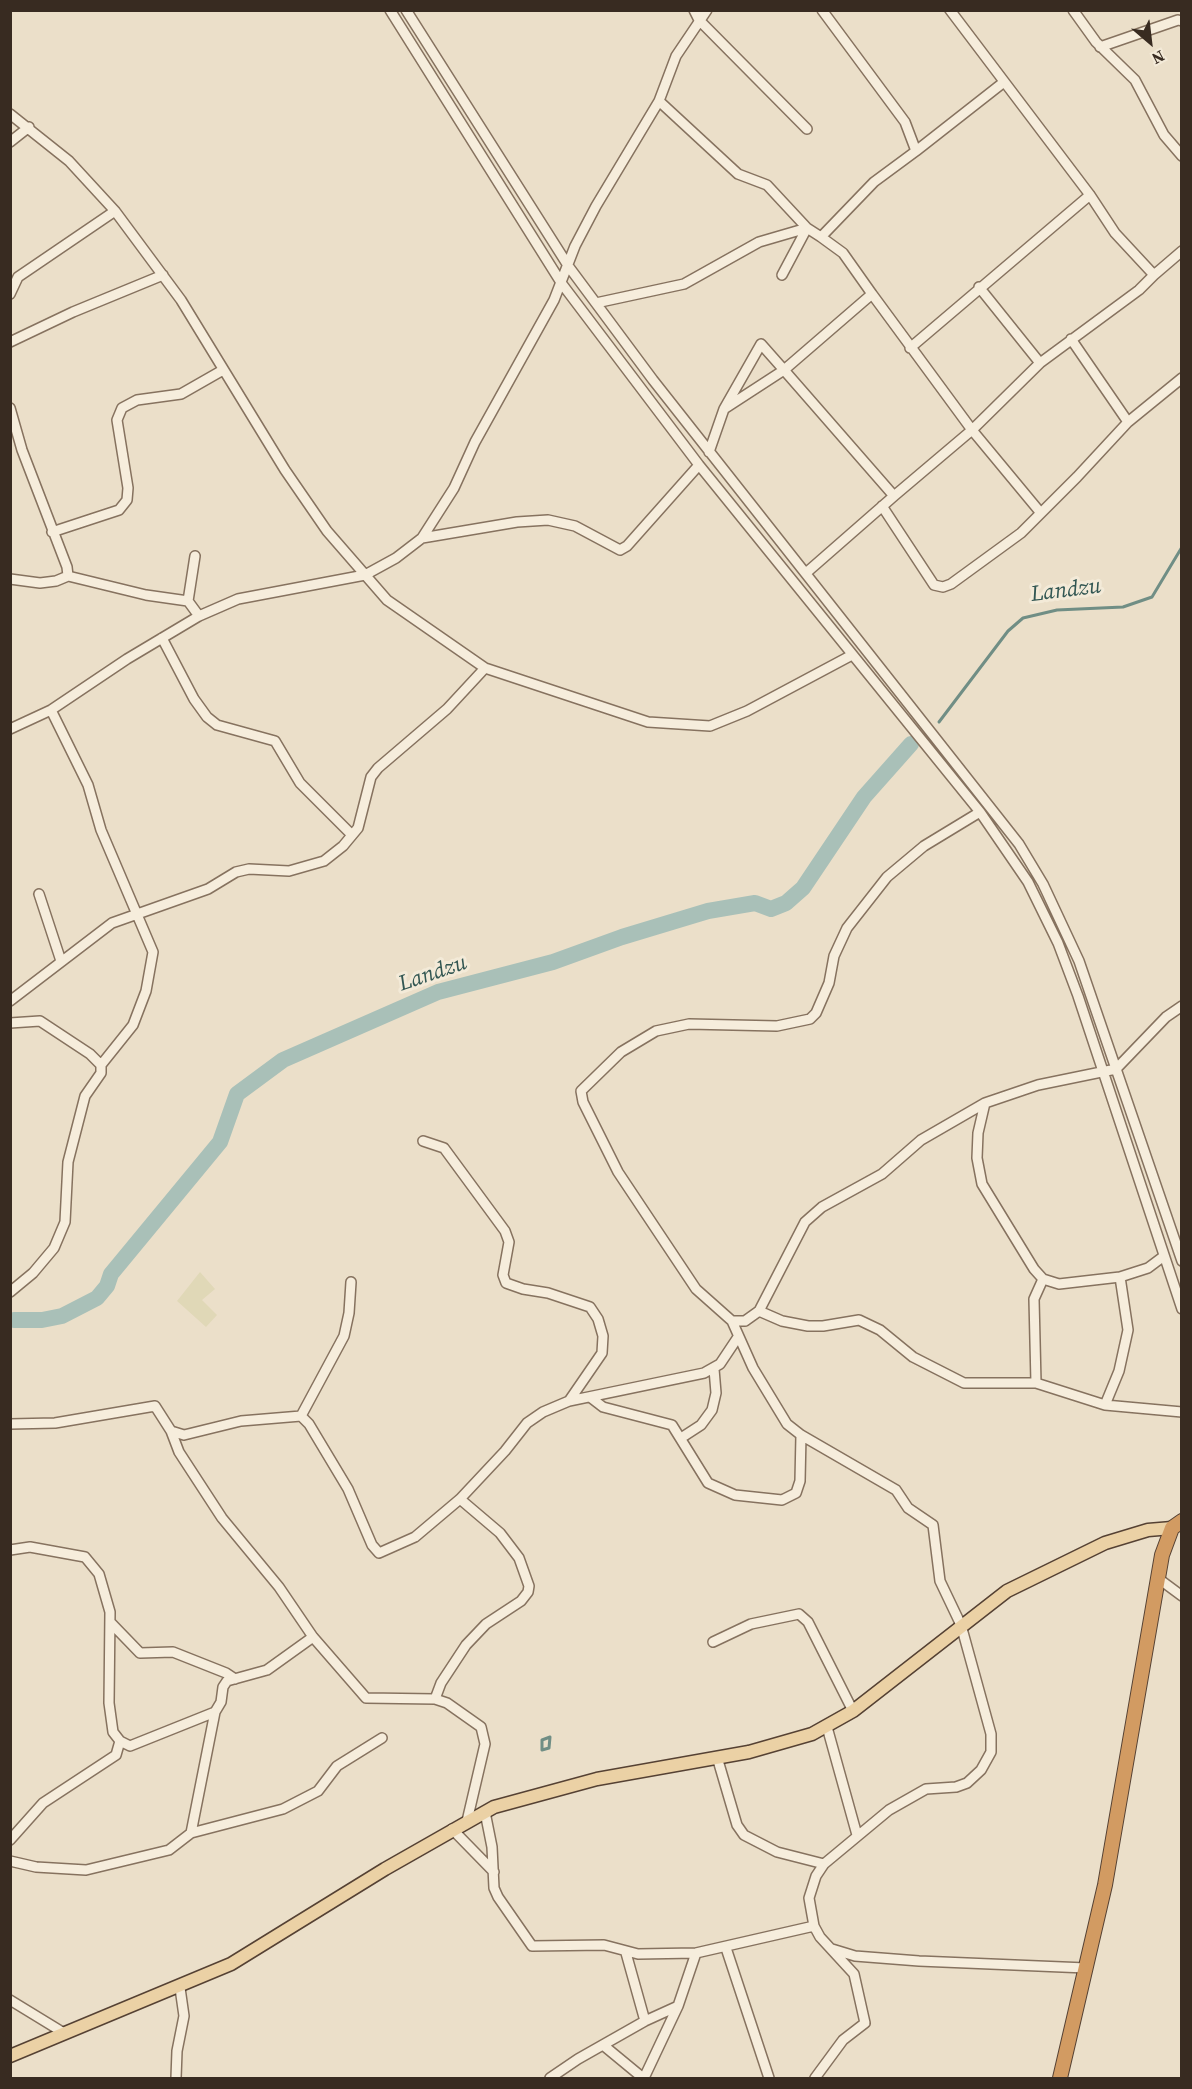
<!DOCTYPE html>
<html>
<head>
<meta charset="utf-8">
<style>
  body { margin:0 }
  #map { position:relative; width:1192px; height:2089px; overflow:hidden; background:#ebdfc9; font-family:"Source Serif 4",serif }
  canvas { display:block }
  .frame { position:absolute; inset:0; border:12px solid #382b21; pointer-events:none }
  .north { position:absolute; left:1120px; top:12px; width:60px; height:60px; -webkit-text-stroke:4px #f3ead8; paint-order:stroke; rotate:152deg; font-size:16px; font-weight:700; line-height:24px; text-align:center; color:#382b21 }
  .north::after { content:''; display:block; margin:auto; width:21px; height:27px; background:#382b21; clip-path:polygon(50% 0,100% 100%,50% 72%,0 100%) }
</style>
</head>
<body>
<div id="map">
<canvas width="1192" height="2089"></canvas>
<div class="frame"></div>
<div class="north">N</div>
</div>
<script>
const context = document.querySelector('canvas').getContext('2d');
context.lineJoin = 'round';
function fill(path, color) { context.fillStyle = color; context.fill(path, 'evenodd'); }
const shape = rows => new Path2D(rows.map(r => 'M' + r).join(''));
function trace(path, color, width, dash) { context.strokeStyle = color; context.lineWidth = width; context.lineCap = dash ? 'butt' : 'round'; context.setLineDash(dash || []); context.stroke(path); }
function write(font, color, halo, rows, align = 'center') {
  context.font = font + ' "Source Serif 4",serif'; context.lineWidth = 6; context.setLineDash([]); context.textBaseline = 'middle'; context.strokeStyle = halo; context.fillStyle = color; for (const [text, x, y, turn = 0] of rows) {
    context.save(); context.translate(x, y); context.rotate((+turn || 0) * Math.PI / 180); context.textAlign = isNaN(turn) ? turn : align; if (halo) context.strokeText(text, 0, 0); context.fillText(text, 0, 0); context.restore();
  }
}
fill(shape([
  [200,1272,215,1289,202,1300,217,1315,206,1327,177,1301]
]), '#e0d8b7');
trace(shape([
  [939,722,1008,631,1023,618,1057,610,1123,607,1152,597,1182,547],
  [550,1737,549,1748,542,1750,542,1740,550,1737]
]), '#708e85', 3);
trace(shape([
  [14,1320,42,1320,62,1316,97,1298,107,1286,111,1274,220,1142,237,1094,283,1060,438,992,553,962,622,937,708,911,755,903,771,909,786,903,803,888,864,797,911,744]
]), '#a9c0b8', 16);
const minor = shape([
  [390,10,562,284,699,465,980,812,1028,882,1058,943,1078,996,1182,1309],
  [406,10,569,267,653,380,1019,844,1043,884,1079,961,1182,1261],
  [694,10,699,20,807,129],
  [950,10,1090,195],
  [1073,10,1096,42,1135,80,1164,135,1182,156],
  [1100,47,1178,20,1182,21],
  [659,101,738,174,767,185,807,228,821,237,874,182,916,151,905,122,822,10],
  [10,114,69,161,115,211,181,300,285,470,327,531,387,600,485,668,648,722,710,726,747,711,852,655],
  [10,142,29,127],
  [916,151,1004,82],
  [782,275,807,228],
  [1154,275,1182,251],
  [979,287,1040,363],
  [10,294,18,277,115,211],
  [872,294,972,430,894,496],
  [596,303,684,284,759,242,807,228],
  [1071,339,1128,422],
  [10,342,73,312,163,275],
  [910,348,1090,195,1115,233,1154,275,1139,290,1040,363,972,430,1040,512],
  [10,408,22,450,67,567,68,576],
  [709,452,724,409,784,370,761,344,724,409],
  [882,506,934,585,943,587,951,584,1021,533,1077,477,1128,422,1182,378],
  [52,532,119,510,127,500,128,488,117,420,122,408,137,400,181,394,223,370],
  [422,538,517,522,548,520,575,526,620,550,627,546,699,465],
  [195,556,188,601,199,616],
  [806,573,894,496,784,370,872,294,843,253,821,237],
  [10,579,40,583,56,581,68,576,146,595,188,601],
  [162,638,194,699,207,717,217,725,275,741,300,783,352,835],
  [51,710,88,785,101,830,153,952,146,991,133,1025,101,1065],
  [10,729,51,710,127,659,199,616,238,599,365,575,396,558,422,538,454,488,475,442,554,300,575,246,596,206,659,101,676,56,707,10],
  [39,894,61,961],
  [10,1001,112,923,208,889,236,872,249,869,289,871,324,861,343,846,358,828,371,777,378,768,447,709,485,668],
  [10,1023,40,1021,90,1054,101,1065,101,1073,85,1096,68,1162,65,1222,54,1248,33,1273,10,1292],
  [985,1103,978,1133,977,1158,982,1184,1034,1269,1043,1279,1059,1284,1120,1277,1148,1268,1164,1256],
  [423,1141,444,1148,505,1231,509,1242,503,1275,506,1283,523,1289,548,1293,590,1307,598,1319,603,1336,602,1353,569,1401],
  [759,1311,782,1321,808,1326,823,1326,859,1320,880,1330,913,1357,964,1383,1036,1383,1105,1405,1119,1371,1128,1330,1120,1277],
  [732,1321,745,1321,759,1311,805,1222,822,1207,882,1174,921,1140,985,1103,1038,1085,1116,1069,1166,1017,1182,1006],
  [1036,1383,1034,1299,1043,1279],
  [590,1397,603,1407,672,1425,708,1483,735,1495,782,1500,796,1493,800,1481,801,1435],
  [1105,1405,1182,1412],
  [301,1416,344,1336,349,1313,351,1282],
  [10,1424,55,1423,155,1406,171,1431,184,1435,241,1421,301,1416,309,1424,348,1489,372,1545,379,1553,415,1537,460,1499,505,1451,527,1423,543,1412,569,1401,704,1373,720,1364,738,1337],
  [171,1431,179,1452,222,1518,279,1587,313,1637,366,1698,435,1699,447,1703,481,1727,485,1744,467,1821],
  [681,1438,701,1425,712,1410,716,1393,714,1369],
  [10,1550,30,1547,85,1557,99,1574,110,1612,109,1703,113,1732,120,1741,130,1746,215,1712,221,1702,223,1687,227,1681,267,1670,313,1637],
  [1159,1579,1182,1596],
  [110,1622,140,1653,173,1652,226,1673,235,1679],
  [713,1642,751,1624,799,1614,808,1622,853,1711],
  [435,1699,441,1683,466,1645,486,1624,521,1601,528,1592,529,1586,519,1558,500,1533,460,1499],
  [827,1727,857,1835],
  [717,1757,737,1825,744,1835,777,1852,824,1864],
  [485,1812,492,1847,494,1888,498,1897,532,1946,604,1945,638,1954,696,1953,814,1926],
  [452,1829,494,1872],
  [191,1833,215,1712],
  [10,1840,43,1803,116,1755,120,1741],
  [10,1861,36,1867,86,1870,169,1850,191,1833,283,1809,318,1791,337,1766,382,1738],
  [726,1948,769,2078],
  [832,1949,855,1956,919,1961,1086,1968],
  [626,1953,645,2021],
  [10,2000,64,2033],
  [603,2045,643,2078],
  [176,2078,177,2051,184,2016,180,1988],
  [550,2078,578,2059,645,2021,678,2006],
  [644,2078,678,2006,696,1953],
  [815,2078,843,2040,865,2023,854,1974,820,1937,814,1926,809,1898,816,1876,824,1864,889,1810,926,1789,956,1787,967,1783,981,1770,991,1752,991,1734,961,1625,940,1581,933,1525,908,1508,896,1490,801,1435,787,1424,753,1368,732,1321,696,1289,618,1172,583,1102,581,1091,621,1052,656,1031,689,1024,777,1026,810,1019,816,1013,829,983,834,956,847,928,887,877,924,846,980,812]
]);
const major = shape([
  [10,2056,231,1964,385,1869,494,1807,597,1779,749,1752,812,1734,853,1711,1007,1591,1105,1543,1148,1530,1172,1528]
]);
const highway = shape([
  [1060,2078,1105,1885,1162,1555,1172,1528,1182,1521]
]);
trace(minor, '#86725f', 12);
trace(major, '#554133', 15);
trace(highway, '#554133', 16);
trace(minor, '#f6eddc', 9);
trace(major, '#ebd1a5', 12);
trace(highway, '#d29b62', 14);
write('italic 22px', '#325652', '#f3ead8', [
  ["Landzu",1066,591,-7],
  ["Landzu",433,974,-19]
]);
</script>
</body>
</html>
